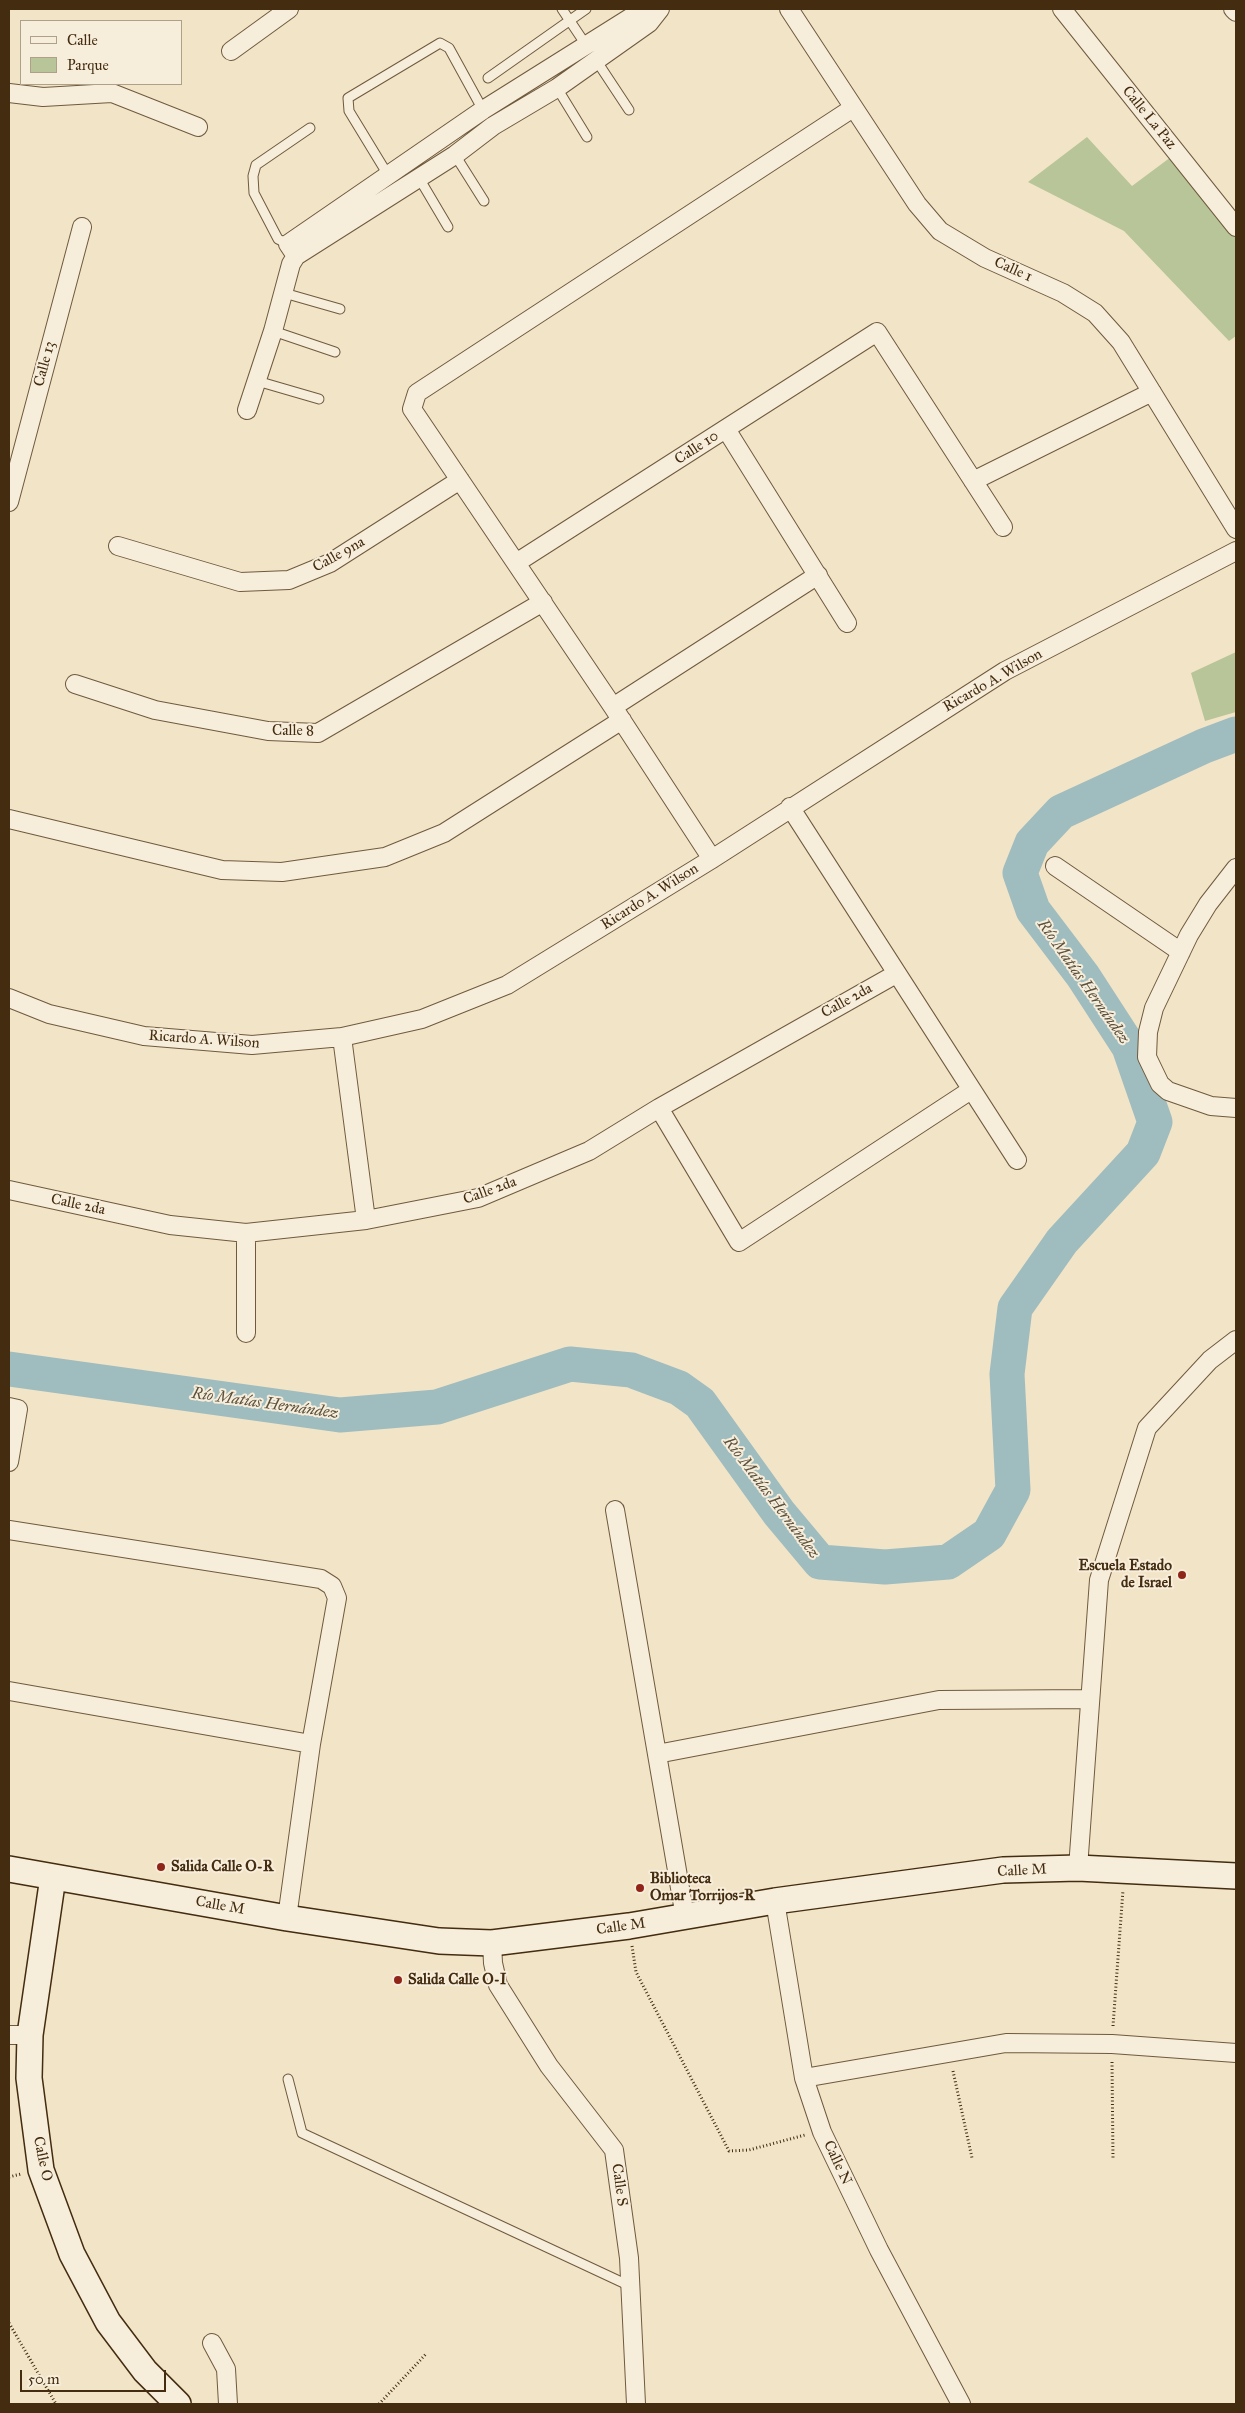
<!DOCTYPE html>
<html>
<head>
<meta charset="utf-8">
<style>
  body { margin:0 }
  #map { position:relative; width:1245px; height:2413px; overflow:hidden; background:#f2e4c7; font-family:"IM FELL Great Primer",serif }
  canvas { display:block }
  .frame { position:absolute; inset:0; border:10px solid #432c0f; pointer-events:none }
  .legend { position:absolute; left:20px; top:20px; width:162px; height:65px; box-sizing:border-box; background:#f7eddb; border:1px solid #afa089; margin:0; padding:6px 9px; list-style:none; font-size:15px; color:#432c0f }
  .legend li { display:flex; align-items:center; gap:10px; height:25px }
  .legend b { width:25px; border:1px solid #afa089 }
  .scale { position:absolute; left:20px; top:2370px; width:146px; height:22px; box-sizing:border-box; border:2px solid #432c0f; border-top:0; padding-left:6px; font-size:15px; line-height:18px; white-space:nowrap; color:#432c0f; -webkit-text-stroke:4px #f7eddb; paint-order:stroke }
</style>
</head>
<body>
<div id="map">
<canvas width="1245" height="2413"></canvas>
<div class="frame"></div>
<ul class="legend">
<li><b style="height:6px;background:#f7eddb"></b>Calle</li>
<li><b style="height:14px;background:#b8c598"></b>Parque</li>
</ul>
<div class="scale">50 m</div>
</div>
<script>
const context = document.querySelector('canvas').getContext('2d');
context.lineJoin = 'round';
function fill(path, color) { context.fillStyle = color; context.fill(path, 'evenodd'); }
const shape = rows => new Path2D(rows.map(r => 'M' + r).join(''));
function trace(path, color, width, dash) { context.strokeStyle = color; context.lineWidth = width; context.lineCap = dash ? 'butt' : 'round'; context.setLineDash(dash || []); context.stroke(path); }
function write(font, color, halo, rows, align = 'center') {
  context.font = font + ' "IM FELL Great Primer",serif'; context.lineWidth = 4; context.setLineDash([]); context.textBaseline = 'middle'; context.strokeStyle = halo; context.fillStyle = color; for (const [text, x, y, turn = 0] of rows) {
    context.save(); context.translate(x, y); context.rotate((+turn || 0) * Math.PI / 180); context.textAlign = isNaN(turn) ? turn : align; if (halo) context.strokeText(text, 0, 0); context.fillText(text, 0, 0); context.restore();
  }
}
fill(shape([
  [1087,137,1132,186,1175,154,1236,229,1236,336,1229,341,1124,231,1028,182],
  [1236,652,1236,712,1205,721,1191,673]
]), '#b8c598');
trace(shape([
  [9,1369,340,1415,437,1407,570,1364,631,1370,679,1388,700,1403,779,1513,820,1562,885,1567,948,1562,989,1534,1013,1490,1007,1374,1015,1308,1062,1241,1143,1153,1155,1122,1129,1047,1083,976,1033,910,1020,873,1032,843,1061,812,1204,746,1236,734]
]), '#9fbcbf', 35);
const lane = shape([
  [562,9,586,45],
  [596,60,629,110],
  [488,78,586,9],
  [557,88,587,137],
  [455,155,484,201],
  [388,175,349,111,348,98,440,43,449,48,483,110],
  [419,178,448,227],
  [288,244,278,239,254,193,253,176,256,165,310,128],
  [284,293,340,309],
  [273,331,335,352],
  [257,381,319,399],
  [288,2079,302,2133,630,2286]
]);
const street = shape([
  [789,9,917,204,940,231,985,258,1063,293,1095,313,1121,342,1236,529],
  [1062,9,1236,227],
  [1233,9,1236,12],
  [231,51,289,9],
  [9,93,43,97,112,93,198,127],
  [296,256,288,244,483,110,644,9],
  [247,410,273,331,291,264,296,256,455,155,493,126,557,88,649,23,660,9],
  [726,429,847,623],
  [973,481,1152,392],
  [9,502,82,227],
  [118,546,240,582,289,580,330,563,460,480],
  [516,563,877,332,1003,527],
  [75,684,155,710,268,731,318,733,543,602],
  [613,707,818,575],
  [790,807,1017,1160],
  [9,819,222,870,282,872,385,857,444,833,622,720],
  [712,859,613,707,412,409,417,393,853,108],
  [1055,866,1181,952],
  [1236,868,1208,904,1189,935,1154,1008,1148,1032,1147,1057,1160,1084,1168,1091,1211,1106,1236,1108],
  [9,998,49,1014,144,1036,252,1045,342,1037,422,1019,507,985,712,859,1005,671,1236,551],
  [342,1037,366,1220],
  [659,1108,739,1242,971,1090],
  [9,1190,170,1225,246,1233,366,1220,478,1198,589,1151,659,1108,896,974],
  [246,1333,246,1233],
  [9,1407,18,1409,9,1462],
  [615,1510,685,1917],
  [9,1530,321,1579,332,1586,337,1598,311,1744,287,1918],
  [9,1691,311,1744],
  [657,1754,939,1700,1090,1699],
  [1078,1868,1099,1580,1147,1428,1210,1360,1236,1340],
  [775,1901,804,2078,822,2132,879,2250,961,2404],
  [492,1943,493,1963,498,1985,549,2066,614,2150,629,2258,636,2404],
  [9,2035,30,2035],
  [804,2078,1006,2043,1112,2044,1236,2053],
  [212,2343,226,2369,228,2404]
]);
const secondary = shape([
  [9,1869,287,1918,439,1941,492,1943,629,1926,775,1901,1003,1870,1078,1868,1236,1876],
  [53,1877,30,2035,29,2078,41,2170,72,2254,108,2322,145,2371,178,2404]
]);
trace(lane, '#6f5a3d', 11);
trace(street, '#6f5a3d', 20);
trace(secondary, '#432c0f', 28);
trace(shape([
  [632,1946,636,1972,729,2151,749,2150,805,2135],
  [1113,2026,1123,1890],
  [1112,2062,1113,2159],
  [953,2071,972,2158],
  [9,2177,21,2174],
  [9,2323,56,2404],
  [379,2404,426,2354]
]), '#432c0f', 3, [1, 2.5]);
trace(lane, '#f7eddb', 9);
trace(street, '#f7eddb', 18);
trace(secondary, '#f7eddb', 25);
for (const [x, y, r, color] of [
  [1182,1575,5,"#8f2418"],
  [161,1867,5,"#8f2418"],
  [640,1888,5,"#8f2418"],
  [398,1980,5,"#8f2418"]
]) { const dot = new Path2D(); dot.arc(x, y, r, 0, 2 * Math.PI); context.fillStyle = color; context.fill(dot); trace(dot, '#f7eddb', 2); }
write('15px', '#432c0f', '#f7eddb', [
  ["Calle La Paz",1149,118,51],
  ["Calle 1",1013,270,24],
  ["Calle 13",45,364,-75],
  ["Calle 10",697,448,-33],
  ["Calle 9na",339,555,-29],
  ["Ricardo A. Wilson",993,681,-30],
  ["Calle 8",293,731],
  ["Ricardo A. Wilson",650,897,-32],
  ["Calle 2da",847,1001,-29],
  ["Ricardo A. Wilson",204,1040,4],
  ["Calle 2da",490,1191,-20],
  ["Calle 2da",78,1205,12],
  ["Calle M",1022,1871,-3],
  ["Calle M",220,1906,10],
  ["Calle M",621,1927,-8],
  ["Calle O",42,2159,78],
  ["Calle N",837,2163,65],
  ["Calle S",619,2185,82]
]);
write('bold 15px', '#432c0f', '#f7eddb', [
  ["Escuela Estado",1172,1566,"right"],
  ["de Israel",1172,1583,"right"],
  ["Salida Calle O-R",171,1867],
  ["Biblioteca",650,1879],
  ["Omar Torrijos-R",650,1896],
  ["Salida Calle O-I",408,1980]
], 'left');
write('italic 16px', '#5a503b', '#f7eddb', [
  ["Río Matías Hernández",1083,982,55],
  ["Río Matías Hernández",265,1404,8],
  ["Río Matías Hernández",771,1498,53]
]);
</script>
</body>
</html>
